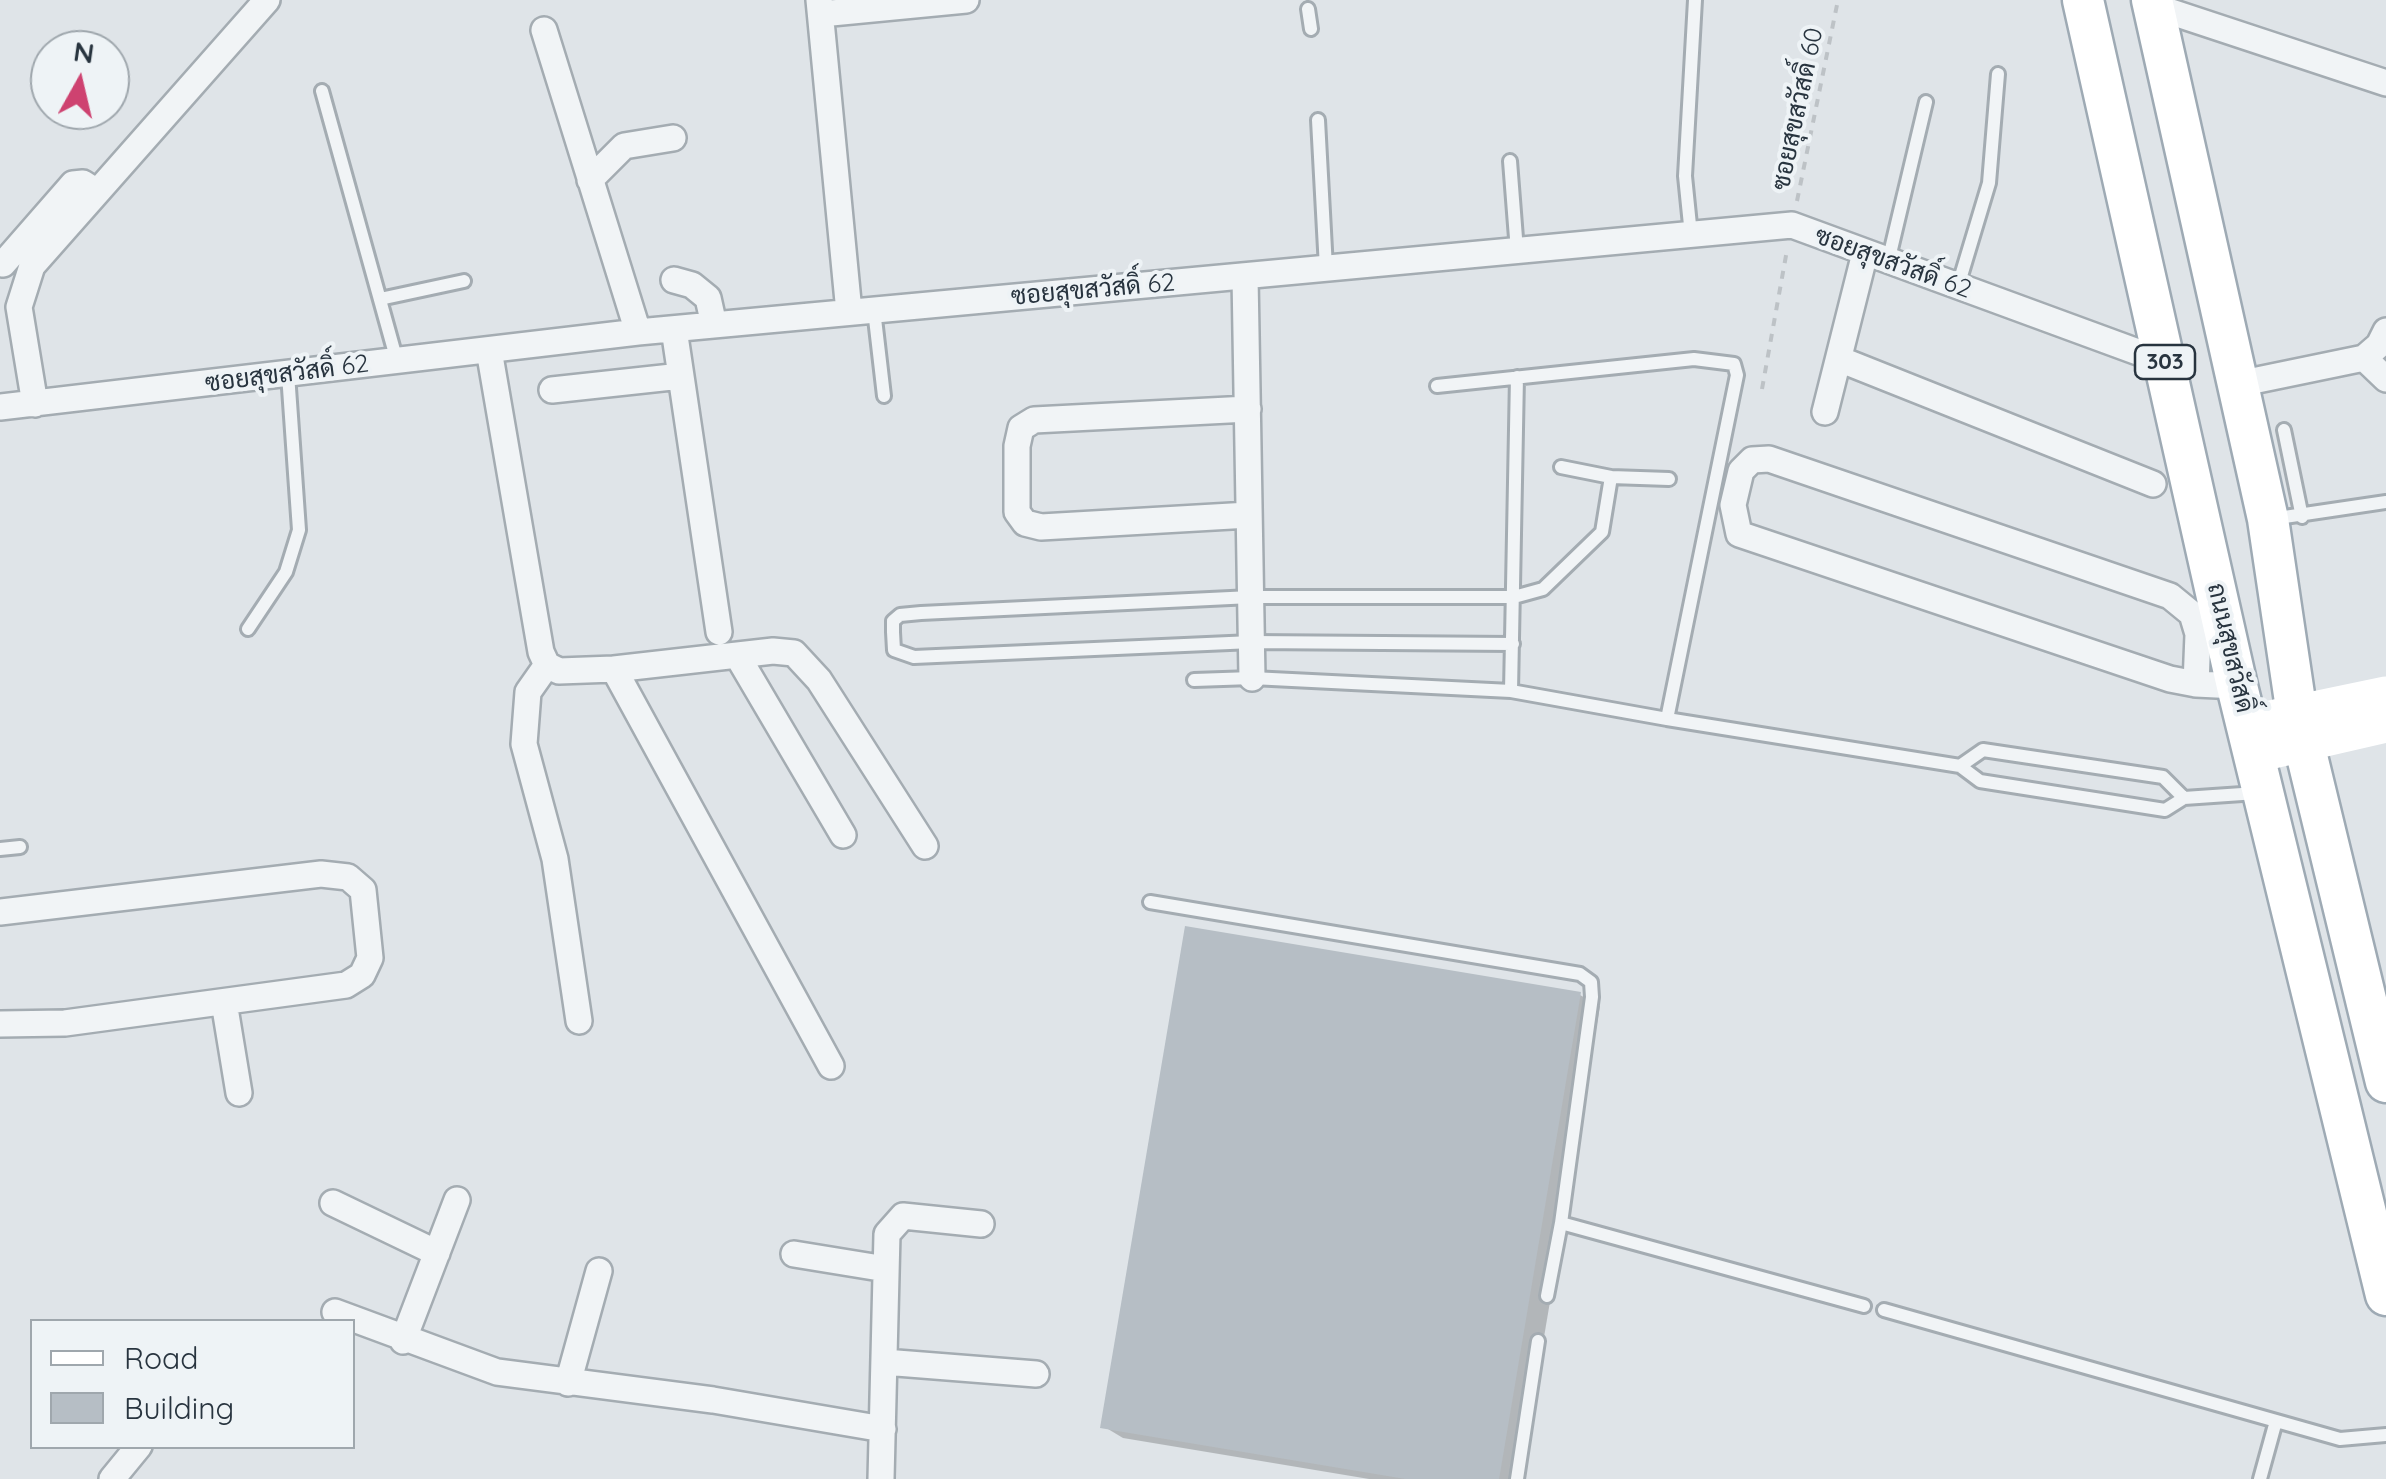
<!DOCTYPE html>
<html>
<head>
<meta charset="utf-8">
<style>
  body { margin:0 }
  #map { position:relative; width:2386px; height:1479px; overflow:hidden; background:#dfe4e8; font-family:Quicksand,sans-serif }
  canvas { display:block }
  .legend { position:absolute; left:30px; top:1319px; width:325px; height:130px; box-sizing:border-box; background:#eef3f6; border:2px solid #9fa7ad; margin:0; padding:12px 18px; list-style:none; font-size:30px; color:#28343f }
  .legend li { display:flex; align-items:center; gap:20px; height:50px }
  .legend b { width:50px; border:2px solid #9fa7ad }
  .north { position:absolute; left:30px; top:30px; width:100px; height:100px; box-sizing:border-box; background:#eef3f6; border:2px solid #9fa7ad; border-radius:50%; rotate:8deg; font-size:28px; font-weight:700; line-height:40px; text-align:center; color:#28343f }
  .north::after { content:''; display:block; margin:auto; width:35px; height:45px; background:#ce4270; clip-path:polygon(50% 0,100% 100%,50% 72%,0 100%) }
</style>
</head>
<body>
<div id="map">
<canvas width="2386" height="1479"></canvas>
<ul class="legend">
<li><b style="height:12px;background:#fff"></b>Road</li>
<li><b style="height:28px;background:#b6bec5"></b>Building</li>
</ul>
<div class="north">N</div>
</div>
<script>
const context = document.querySelector('canvas').getContext('2d');
context.lineJoin = 'round';
function fill(path, color) { context.fillStyle = color; context.fill(path, 'evenodd'); }
const shape = rows => new Path2D(rows.map(r => 'M' + r).join(''));
function trace(path, color, width, dash) { context.strokeStyle = color; context.lineWidth = width; context.lineCap = dash ? 'butt' : 'round'; context.setLineDash(dash || []); context.stroke(path); }
function write(font, color, halo, rows, align = 'center') {
  context.font = font + ' Quicksand,Sarabun,sans-serif'; context.lineWidth = 8; context.setLineDash([]); context.textBaseline = 'middle'; context.strokeStyle = halo; context.fillStyle = color; for (const [text, x, y, turn = 0] of rows) {
    context.save(); context.translate(x, y); context.rotate((+turn || 0) * Math.PI / 180); context.textAlign = isNaN(turn) ? turn : align; if (halo) context.strokeText(text, 0, 0); context.fillText(text, 0, 0); context.restore();
  }
}
fill(shape([
  [1580,995,1600,1006,1520,1479,1369,1479,1123,1438,1103,1426]
]), '#0003');
fill(shape([
  [1185,926,1581,992,1499,1479,1406,1479,1100,1428]
]), '#b6bec5');
const service = shape([
  [1308,9,1311,29],
  [322,91,397,361],
  [1318,120,1326,268],
  [1510,161,1517,251],
  [1691,235,1685,176,1695,0],
  [1888,262,1926,102],
  [1958,286,1989,183,1998,74],
  [380,299,464,281],
  [874,310,884,396],
  [1437,386,1694,359,1734,364,1737,375,1667,719,1960,766,1980,781,2165,810,2184,798,2257,793],
  [2284,430,2302,517],
  [1611,477,1669,479],
  [2271,519,2386,502],
  [248,629,286,572,299,530,288,374],
  [1513,644,1252,642,914,657,894,650,893,632,893,621,900,615,921,613,1251,597,1514,597,1543,589,1602,532,1611,477,1561,467],
  [1194,680,1252,678,1511,691,1667,719],
  [1511,691,1517,377],
  [1960,766,1983,750,2163,777,2184,798],
  [0,849,20,847],
  [1150,902,1580,974,1591,982,1592,997,1561,1223,1864,1306],
  [1547,1296,1561,1223],
  [1884,1310,2340,1439,2386,1435],
  [1517,1479,1538,1341],
  [2260,1479,2276,1421]
]);
const minor = shape([
  [819,0,849,312],
  [2153,6,2386,83],
  [821,14,966,0],
  [544,30,638,332],
  [590,180,624,146,673,138],
  [3,264,73,184,83,183,97,192],
  [1245,276,1252,678],
  [674,280,692,285,708,298,714,325],
  [674,329,719,632],
  [489,350,541,652,547,665,559,671,614,669,831,1066],
  [2364,358,2386,379],
  [1839,359,2153,484],
  [2238,384,2364,358,2379,345,2386,331],
  [552,390,681,376],
  [35,404,19,307,32,266,267,0],
  [0,407,638,332,1792,225,2165,362],
  [1248,409,1034,420,1021,428,1017,446,1017,512,1025,523,1041,527,1249,515],
  [1825,412,1865,253],
  [737,655,843,835],
  [547,665,528,692,524,744,555,859,579,1021],
  [614,669,773,651,794,653,819,680,925,846],
  [2196,684,2198,634,2192,614,2170,596,1769,459,1752,460,1741,471,1733,505,1739,534,2170,679,2196,684,2237,686],
  [0,912,321,874,348,877,363,890,370,958,362,975,346,985,65,1023,0,1024],
  [224,1002,239,1093],
  [333,1203,437,1253],
  [794,1254,886,1269],
  [335,1312,497,1372,713,1400,883,1429],
  [403,1341,457,1200],
  [884,1362,1036,1374],
  [568,1383,599,1271],
  [112,1479,139,1446],
  [881,1479,887,1234,903,1216,981,1224]
]);
const primary = shape([
  [2083,0,2237,686,2386,1295],
  [2152,0,2268,519,2297,715,2386,1082]
]);
trace(service, '#a4acb2', 18);
trace(minor, '#a4acb2', 30);
trace(primary, '#9eaab4', 45);
trace(shape([
  [1797,201,1838,0],
  [1762,389,1787,250]
]), '#bdc2c6', 4, [8, 8]);
trace(service, '#f1f4f6', 12);
trace(minor, '#f1f4f6', 25);
trace(shape([
  [2247,723,2386,694],
  [2256,755,2386,725]
]), '#fff', 35);
trace(primary, '#fff', 40);
for (const [x, y, w] of [
  [2165,362,60]
]) { const box = new Path2D(); box.roundRect(x - w / 2, y - 17, w, 34, 8); context.fillStyle = '#eef3f6'; context.fill(box); trace(box, '#28343f', 2.5); }
write('bold 22px', '#28343f', null, [
  ["303",2165,362]
]);
write('25px', '#28343f', '#eef3f6', [
  ["ซอยสุขสวัสดิ์ 60",1798,109,-78],
  ["ซอยสุขสวัสดิ์ 62",1893,263,20],
  ["ซอยสุขสวัสดิ์ 62",1093,290,-5],
  ["ซอยสุขสวัสดิ์ 62",287,374,-7],
  ["ถนนสุขสวัสดิ์",2230,648,77]
]);
</script>
</body>
</html>
